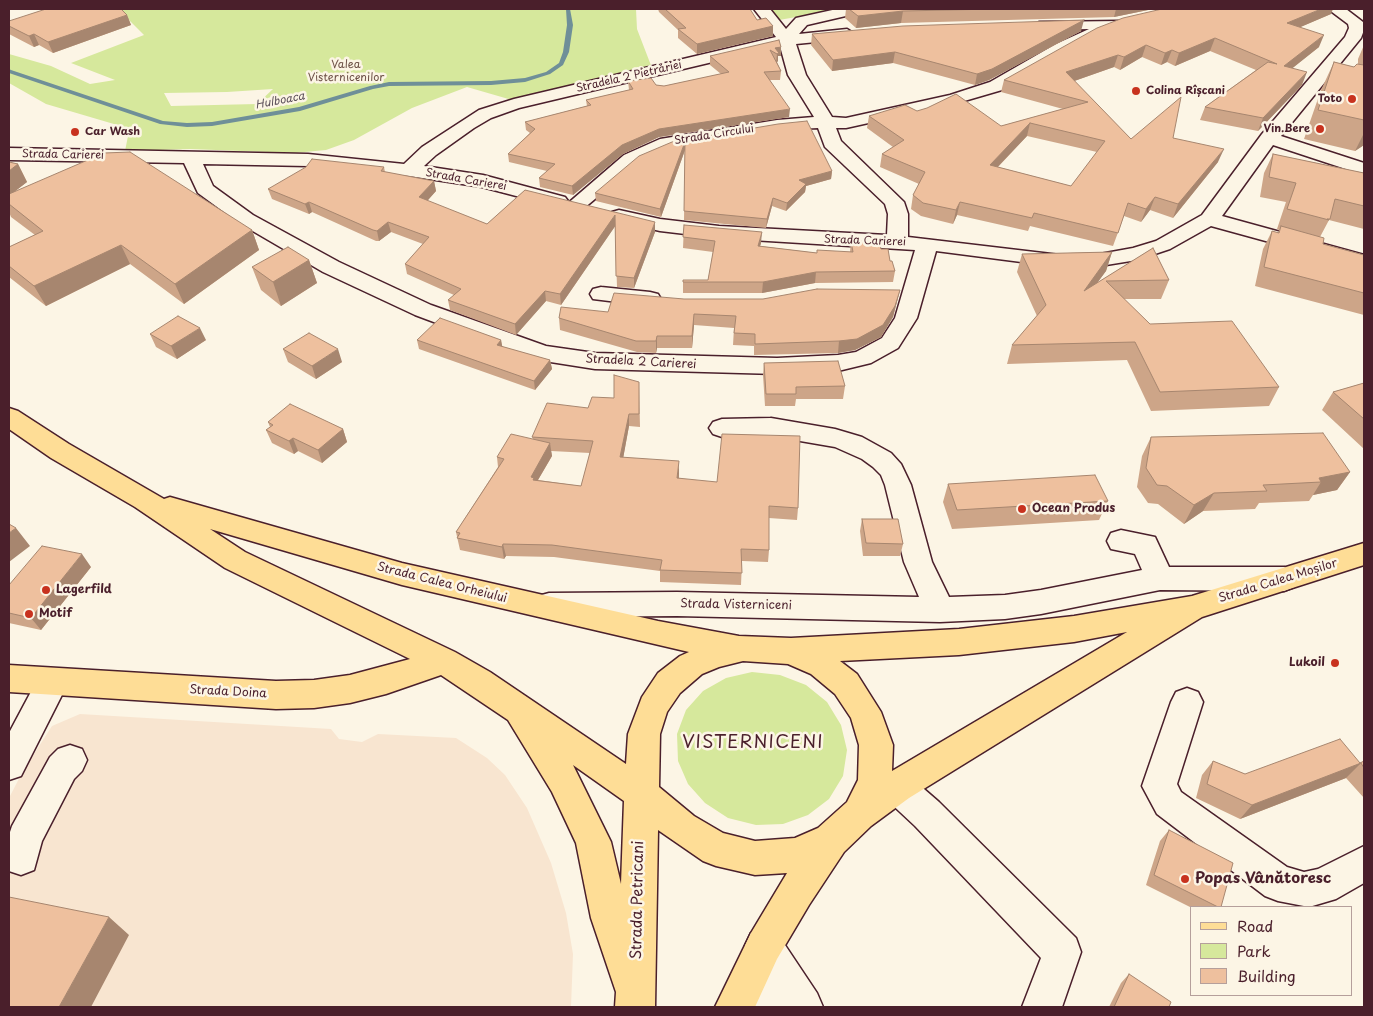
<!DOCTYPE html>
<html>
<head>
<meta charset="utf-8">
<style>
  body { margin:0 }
  #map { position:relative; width:1373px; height:1016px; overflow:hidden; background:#fcf5e5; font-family:"Playpen Sans",sans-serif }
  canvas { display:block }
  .frame { position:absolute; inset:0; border:10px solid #4a1f2b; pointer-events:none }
  .legend { position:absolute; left:1190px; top:906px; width:162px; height:90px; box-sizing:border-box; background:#fcf5e5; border:1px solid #b59f9b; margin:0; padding:6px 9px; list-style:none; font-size:15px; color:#4a1f2b }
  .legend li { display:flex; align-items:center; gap:10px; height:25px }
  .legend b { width:25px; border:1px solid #b59f9b }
</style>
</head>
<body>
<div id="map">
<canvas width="1373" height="1016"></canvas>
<div class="frame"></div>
<ul class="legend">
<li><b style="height:6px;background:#fedd96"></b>Road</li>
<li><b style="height:14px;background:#d6e89c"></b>Park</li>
<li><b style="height:14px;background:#eec09e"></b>Building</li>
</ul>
</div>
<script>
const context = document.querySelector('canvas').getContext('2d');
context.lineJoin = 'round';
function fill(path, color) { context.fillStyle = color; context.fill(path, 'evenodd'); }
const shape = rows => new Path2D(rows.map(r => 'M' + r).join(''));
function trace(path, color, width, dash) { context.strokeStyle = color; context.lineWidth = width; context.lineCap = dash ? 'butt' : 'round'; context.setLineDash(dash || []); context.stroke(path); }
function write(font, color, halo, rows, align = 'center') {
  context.font = font + ' "Playpen Sans",sans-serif'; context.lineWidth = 5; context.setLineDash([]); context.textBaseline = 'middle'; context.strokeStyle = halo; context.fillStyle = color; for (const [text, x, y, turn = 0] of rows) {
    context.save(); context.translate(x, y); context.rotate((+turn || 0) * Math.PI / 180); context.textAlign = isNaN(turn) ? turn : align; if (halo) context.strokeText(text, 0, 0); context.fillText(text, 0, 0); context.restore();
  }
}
fill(shape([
  [80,714,331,729,339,739,362,742,378,734,456,738,487,758,505,775,527,808,551,863,566,913,573,954,571,1007,9,1007,9,798,23,771,52,726]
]), '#f8e5d0');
fill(shape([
  [118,9,636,9,637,29,652,68,512,100,467,87,412,108,354,140,326,150,294,153,190,149,125,151,128,136,124,127,46,104,9,83,9,54,51,66,90,84,115,80,71,63,144,35],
  [273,89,257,104,171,106,164,93,227,92],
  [771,9,842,9,779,20,772,14],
  [752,672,780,675,806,685,827,702,841,725,847,750,843,776,829,799,808,815,783,824,756,825,728,818,705,803,688,784,678,761,677,734,686,710,703,691,726,678]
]), '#d6e89c');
fill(shape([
  [566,9,570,9,573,25,569,52,563,65,550,74,525,82,491,85,389,86,373,89,300,111,212,126,187,127,160,124,9,73,9,69,11,70,163,121,187,123,212,122,299,107,370,86,389,82,491,81,525,78,546,72,559,63,563,52,567,25,566,9]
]), '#6f8f98');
const minor = shape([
  [754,9,770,9,786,29,796,18,837,9,866,9,863,12,807,25,799,34,847,29,855,34,847,39,796,44,806,75,832,117,846,118,950,95,990,82,1056,44,1089,29,1045,30,1037,25,1039,22,1120,21,1122,24,1120,27,1111,29,1109,32,1068,50,1002,90,954,104,846,128,836,128,841,141,904,202,908,214,908,237,1060,255,1100,254,1133,248,1156,241,1202,215,1262,134,1345,37,1349,28,1348,24,1328,9,1346,9,1363,22,1364,30,1361,38,1281,136,1364,163,1364,175,1273,145,1222,216,1364,255,1364,268,1211,226,1170,249,1137,260,1100,266,1060,267,936,251,917,318,898,348,871,363,838,371,777,374,595,369,544,361,506,349,415,315,323,272,239,223,198,193,184,163,9,160,9,148,308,154,404,164,422,147,479,110,514,99,776,37,754,9],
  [780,46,788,75,814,117,777,120,660,139,624,155,566,205,569,209,576,211,583,209,638,163,672,148,777,130,818,128,825,147,885,204,888,214,887,235,719,226,660,219,619,210,612,212,609,216,612,220,660,231,719,238,915,250,895,318,882,338,856,352,838,355,777,358,595,353,546,346,431,305,339,262,253,215,213,186,203,164,308,166,409,176,482,187,558,207,565,205,568,201,565,197,483,175,424,166,436,155,474,128,491,118,519,108,780,46],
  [601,287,650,292,658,294,661,299,658,304,650,306,593,299,590,294,593,289,601,287],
  [771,418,835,429,862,437,891,453,901,464,911,485,932,562,949,597,1005,595,1041,590,1142,570,1135,554,1111,549,1107,541,1111,533,1121,530,1155,537,1169,567,1284,567,1294,571,1299,579,1294,587,1284,591,1160,590,1041,614,1005,619,940,622,677,616,549,617,538,614,534,605,538,596,549,593,677,592,919,597,904,562,885,485,881,475,873,467,862,459,835,447,771,436,722,437,713,434,709,428,713,422,722,419,771,418],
  [52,669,63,673,68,683,21,776,9,780,9,733,41,673,52,669],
  [1187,688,1198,692,1203,702,1177,784,1181,792,1287,867,1304,872,1318,869,1364,846,1364,883,1336,899,1309,907,1278,901,1265,896,1157,814,1142,786,1171,702,1176,692,1187,688],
  [70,745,82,749,87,760,82,771,74,779,42,841,34,870,21,875,9,871,9,835,12,826,50,757,58,749,70,745],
  [897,771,909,776,939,802,1076,938,1081,952,1062,1007,1022,1007,1041,958,915,826,885,798,880,787,885,776,897,771],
  [764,927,777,933,817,993,823,1007,755,1007,745,946,751,933,764,927]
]);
const major = shape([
  [9,408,18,411,69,444,164,499,170,497,402,563,658,621,739,636,791,638,959,629,1074,616,1192,596,1364,543,1364,565,1202,617,909,798,871,826,844,852,809,905,777,959,755,1007,715,1007,751,933,787,873,755,875,716,866,703,861,658,830,655,1007,615,1007,616,992,591,918,576,843,552,792,508,720,441,675,386,694,350,703,314,708,276,709,9,692,9,665,276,681,314,680,350,675,410,659,225,568,135,507,51,458,9,429,9,408],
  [210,529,402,585,689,652,680,656,658,673,642,697,628,734,626,764,490,672,455,652,245,552,210,529],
  [1127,632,892,771,893,745,881,712,857,674,840,661,959,655,1074,642,1127,632],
  [743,661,788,664,811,674,835,694,851,718,859,745,858,780,847,802,818,828,795,838,755,841,723,833,694,816,659,787,660,734,667,712,680,693,702,674,719,667,743,661],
  [573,765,624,801,621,884,611,842,573,765]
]);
trace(minor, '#4a1f2b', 3);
trace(major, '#4a1f2b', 3);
fill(minor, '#fcf5e5');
fill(major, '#fedd96');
fill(shape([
  [658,9,750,9,757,20,773,26,773,36,697,54,678,38,678,30,659,12],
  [846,9,1153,9,1114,17,901,23,856,28,845,18],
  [1161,9,1331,14,1300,27,1319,47,1292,68,1302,85,1258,131,1200,120,1205,107,1256,70,1210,51,1175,66,1167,62,1161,65,1142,57,1120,70,1114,67,1074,81,1131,139,1173,138,1218,162,1173,218,1150,210,1141,222,1124,216,1113,246,1030,226,1028,231,957,215,953,224,921,216,911,209,913,195,919,184,880,167,882,154,893,147,867,128,869,116,917,111,1001,126,1063,109,1001,92,1004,80],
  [1027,136,1097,152,1071,186,998,167],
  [127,15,131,25,53,53,39,45,34,47,9,34,9,21],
  [1081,31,989,80,975,85,893,63,832,71,811,45,812,34],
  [1364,45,1364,145,1355,151,1304,139,1321,90,1334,62,1354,67,1358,64,1358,59],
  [781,47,781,56,778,56,778,61,777,62,781,71,780,80,770,80,789,117,659,137,623,154,573,195,540,187,539,178,547,171,509,162,508,154,530,133,526,130,525,122,587,106,586,100,629,90,628,81,664,86,721,74,710,65,710,56],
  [672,142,832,171,831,179,806,186,805,192,786,211,772,206,766,228,684,220,685,150,661,217,596,201,595,193],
  [1273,154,1364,173,1364,229,1329,220,1320,237,1323,244,1364,255,1364,315,1255,286,1263,249,1272,231,1278,233,1279,230,1277,229,1286,202,1260,197,1264,173],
  [9,162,18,164,27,182,15,191,252,230,259,250,184,304,130,264,46,306,9,277,9,247,35,235,11,217,9,212],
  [384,167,385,172,434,181,436,191,427,201,487,224,525,190,655,232,634,288,617,287,615,226,561,305,546,301,516,335,450,310,448,300,454,295,407,274,405,264,423,244,391,232,379,241,376,241,312,212,309,214,272,199,268,189],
  [684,225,761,243,760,246,817,253,850,252,851,241,881,249,890,261,895,271,893,282,815,283,762,293,683,293,683,280,708,280,713,252,683,248],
  [1153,248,1169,280,1161,299,1124,299,1150,324,1279,387,1269,406,1151,411,1127,360,1007,364,1012,345,1037,316,1017,272,1022,254,1112,252,1106,271,1097,283],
  [309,260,317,283,281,306,261,290,252,267],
  [900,290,893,317,881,337,855,350,838,353,754,355,754,346,733,345,734,328,694,325,692,348,657,348,656,353,637,352,560,330,559,318,608,312,684,299,763,299],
  [150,334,206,340,177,359,156,347],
  [417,340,501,340,502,347,550,360,552,369,535,390,419,349],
  [283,349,342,362,316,379,288,362],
  [764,363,845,386,843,399,796,399,795,406,765,406,763,375],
  [639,382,640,427,629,426,623,458,679,473,679,478,798,508,797,520,769,518,769,550,768,562,742,561,741,585,660,582,660,571,554,557,506,556,504,559,460,550,456,532,498,467,497,457,533,439,532,437,588,408,614,398],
  [551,451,590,453,581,486,538,480,552,456],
  [1364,383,1364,449,1322,410,1333,392],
  [268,422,343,429,347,442,322,463,298,451,294,454,272,443,266,430,270,427],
  [1151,437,1350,472,1337,490,1313,495,1309,501,1259,503,1255,509,1203,511,1184,524,1158,504,1148,503,1137,487,1142,456],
  [948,484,1108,501,1099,520,952,529,943,502],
  [862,519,903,544,900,556,863,556,860,531],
  [91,567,41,630,9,623,9,585],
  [1213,761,1245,774,1360,763,1364,761,1364,798,1346,778,1240,819,1196,798,1202,775],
  [1169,830,1221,907,1192,907,1192,908,1146,885,1160,841],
  [1129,974,1169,1007,1109,1007,1121,983]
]), '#cda588');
fill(shape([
  [1116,9,1153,9,1114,17],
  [1321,9,1333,9,1331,14,1282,35,1287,23],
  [903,11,901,23,856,28,858,16],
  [127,15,131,25,53,53,48,42],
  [1084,20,1081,31,989,80,975,85,977,74],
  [773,26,773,36,697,54,697,44],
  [34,34,39,45,34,47,29,36],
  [1324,35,1319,47,1279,79,1284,66],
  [1215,38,1210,51,1175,66,1179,53],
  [1146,45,1142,57,1120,70,1124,57],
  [781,47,781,56,778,56,778,61,776,63,777,54,775,48],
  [1172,50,1167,62,1161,65,1165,53],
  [895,52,893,63,832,71,833,60],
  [1118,55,1114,67,1063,85,1066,72],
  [1307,72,1302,85,1258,131,1263,118],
  [790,109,789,117,659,137,623,154,573,195,572,186,622,145,659,129],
  [1030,123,1027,136,987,178,990,165],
  [1364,133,1364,145,1355,151],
  [685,142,685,150,661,217,660,209],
  [1224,149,1218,162,1173,218,1178,204],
  [18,164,27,182,9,196,9,171],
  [832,171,831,179,806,186,805,192,786,211,787,203,799,180],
  [434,181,436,191,421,208,419,197],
  [1155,197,1150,210,1141,222,1146,209],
  [773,198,772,206,766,228,767,219],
  [309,202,312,212,309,214,305,204],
  [960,202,957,215,953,224,956,210],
  [615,215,616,225,561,305,560,294],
  [388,222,391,232,379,241,377,231],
  [655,222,655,232,634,288,634,278],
  [252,230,259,250,184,304,175,284],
  [762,232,761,243,757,257,758,246],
  [121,245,130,264,46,306,34,286],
  [1112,252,1106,271,1078,309,1084,291],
  [309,260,317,283,281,306,273,282],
  [816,272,815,283,762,293,763,282],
  [900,290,893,317,881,337,855,350,838,353,839,341],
  [545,291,546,301,516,335,515,324],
  [694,314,694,325,692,348,692,336],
  [200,328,206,340,177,359,171,346],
  [657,336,657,348,656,353,656,341],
  [501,340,503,350,497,345],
  [338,349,342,362,316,379,312,366],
  [550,360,552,369,535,390,534,381],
  [629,414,629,426,621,470,620,457],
  [343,429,347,442,322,463,318,450],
  [293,438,298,451,294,454,289,441],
  [550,443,552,456,535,485,531,477],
  [679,461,679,473,678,490,677,478],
  [1350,472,1337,490,1313,495,1321,482,1319,478],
  [1214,493,1203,511,1184,524,1194,505],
  [16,528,30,546,9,562,9,533],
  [503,544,506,556,504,559,502,547],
  [82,554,91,567,41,630,31,618],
  [1361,763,1346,778,1240,819,1252,805],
  [109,917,129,935,91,1007,59,1007]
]), '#a7866f');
const building = shape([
  [46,9,121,9,127,15,48,42,34,34,29,36,9,26,9,21,46,9],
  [665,9,750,9,757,20,766,18,773,26,697,44,678,29,686,28,665,9],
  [849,9,994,9,903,11,858,16,849,9],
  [1162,9,1321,9,1287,23,1324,35,1284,66,1307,72,1263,118,1205,107,1268,62,1277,64,1215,38,1179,53,1172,50,1165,53,1146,45,1124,57,1118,55,1066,72,1131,139,1181,97,1173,138,1224,149,1178,204,1155,197,1146,209,1128,203,1118,233,1034,213,1032,218,960,202,956,210,923,203,913,195,925,172,882,154,904,140,869,116,905,105,917,111,927,108,956,94,1001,126,1088,102,1004,80,1097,28,1123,18,1162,9],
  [1030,123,1105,141,1071,186,990,165,1030,123],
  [1084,20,992,69,977,74,895,52,833,60,812,34,903,26,1084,20],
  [779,40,781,47,775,48,779,53,777,54,770,50,781,71,764,72,790,109,659,129,622,145,572,186,539,178,555,164,508,154,535,129,525,122,591,105,586,100,633,89,628,81,651,78,656,85,664,86,729,72,710,56,779,40],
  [1334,62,1354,67,1357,64,1364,65,1364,120,1318,110,1334,62],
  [807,121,832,171,799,180,806,184,787,203,773,198,767,219,684,211,685,142,660,209,595,193,639,156,672,142,778,124,807,121],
  [130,152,252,230,175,284,121,245,34,286,9,266,9,247,43,231,9,204,9,194,104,153,130,152],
  [1273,154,1364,173,1364,206,1335,199,1330,219,1327,219,1329,220,1287,209,1296,183,1269,177,1273,154],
  [312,159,384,167,381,171,434,181,419,197,487,224,525,190,655,222,634,278,616,276,615,215,560,294,545,291,515,324,448,300,461,289,405,264,429,237,388,222,377,231,373,230,309,202,305,204,268,189,306,167,312,159],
  [9,162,18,164,9,171,9,162],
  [684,225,762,232,758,246,817,253,817,250,853,252,851,241,879,242,881,249,888,249,890,261,892,261,895,271,816,272,763,282,683,282,683,280,708,280,715,241,683,237,684,225],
  [1281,226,1324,238,1323,244,1364,255,1364,293,1264,267,1272,231,1279,233,1281,226],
  [288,247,309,260,273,282,252,267,288,247],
  [1153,248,1169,280,1106,281,1150,324,1232,321,1279,387,1160,392,1135,342,1012,345,1046,305,1022,254,1112,252,1084,291,1153,248],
  [817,289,900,290,895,306,883,325,857,339,839,341,755,344,755,334,734,333,736,316,694,314,692,336,657,336,656,341,636,341,559,318,561,307,608,312,614,293,684,299,763,299,817,289],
  [178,316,200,328,171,346,150,334,178,316],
  [440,318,501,340,497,345,550,360,534,381,417,340,440,318],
  [309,333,338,349,312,366,283,349,309,333],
  [838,361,845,386,796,387,796,394,766,394,764,363,838,361],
  [614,375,639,382,639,414,629,414,620,457,679,461,677,478,717,482,722,434,800,436,798,508,769,506,769,550,741,549,742,573,660,570,662,560,552,545,503,544,502,547,457,538,460,533,456,532,504,459,497,457,511,434,550,443,531,477,534,478,533,480,581,486,593,441,532,437,547,403,588,408,592,397,614,398,614,375],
  [1364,383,1364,419,1333,392,1364,383],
  [290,404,343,429,318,450,293,438,289,441,266,430,273,425,268,422,290,404],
  [1323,433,1350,472,1319,478,1321,482,1263,485,1267,491,1214,493,1194,505,1167,486,1157,485,1146,468,1151,437,1323,433],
  [1095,475,1108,501,957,510,948,484,1095,475],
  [862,519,898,519,903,544,866,543,862,519],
  [9,524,16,528,9,533,9,524],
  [42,546,82,554,31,618,9,613,9,585,42,546],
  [1340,739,1360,763,1364,761,1364,768,1361,763,1252,805,1207,784,1213,761,1245,774,1340,739],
  [1169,830,1233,863,1221,907,1218,907,1154,875,1169,830],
  [9,897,109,917,59,1007,9,1007,9,897],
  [1129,974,1171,1002,1169,1007,1114,1007,1129,974]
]);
fill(building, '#eec09e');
trace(building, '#a7866f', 1);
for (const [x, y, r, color] of [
  [1136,91,5,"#c8321e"],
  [1352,99,5,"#c8321e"],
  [1320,129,5,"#c8321e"],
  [75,132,5,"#c8321e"],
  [1022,509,5,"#c8321e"],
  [46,590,5,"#c8321e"],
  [29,614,5,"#c8321e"],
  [1335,663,5,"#c8321e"],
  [1185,879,5,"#c8321e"]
]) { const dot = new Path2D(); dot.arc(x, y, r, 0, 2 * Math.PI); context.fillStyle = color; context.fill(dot); trace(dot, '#fcf5e5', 2); }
write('11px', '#6d5147', '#fcf5e5', [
  ["Valea",346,65],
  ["Visternicenilor",346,78]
]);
write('11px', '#4a1f2b', '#fcf5e5', [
  ["Stradela 2 Pietrăriei",629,77,-13],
  ["Strada Circului",714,135,-9],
  ["Strada Carierei",63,155,1],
  ["Strada Carierei",466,180,10],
  ["Strada Carierei",865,241,2]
]);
write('bold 11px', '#4a1f2b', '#fcf5e5', [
  ["Colina Rîșcani",1146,91],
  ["Toto",1342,99,"right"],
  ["Vin.Bere",1310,129,"right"],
  ["Car Wash",85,132]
], 'left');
write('italic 11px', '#5a4e58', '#fcf5e5', [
  ["Hulboaca",280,101,-11]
]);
write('12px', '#4a1f2b', '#fcf5e5', [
  ["Stradela 2 Carierei",641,362,3],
  ["Strada Calea Moșilor",1278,581,-17],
  ["Strada Calea Orheiului",442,583,14],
  ["Strada Visterniceni",736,605,1],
  ["Strada Doina",228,692,3]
]);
write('bold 12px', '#4a1f2b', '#fcf5e5', [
  ["Ocean Produs",1032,509],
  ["Lagerfild",56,590],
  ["Motif",39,614],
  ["Lukoil",1325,663,"right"]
], 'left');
write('bold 15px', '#4a1f2b', '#fcf5e5', [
  ["Popas Vânătoresc",1195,879]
], 'left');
write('15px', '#4a1f2b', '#fcf5e5', [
  ["Strada Petricani",638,900,-89]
]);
context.letterSpacing = '1px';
write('18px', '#4a1f2b', '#fcf5e5', [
  ["VISTERNICENI",753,743]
]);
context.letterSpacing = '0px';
</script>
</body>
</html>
